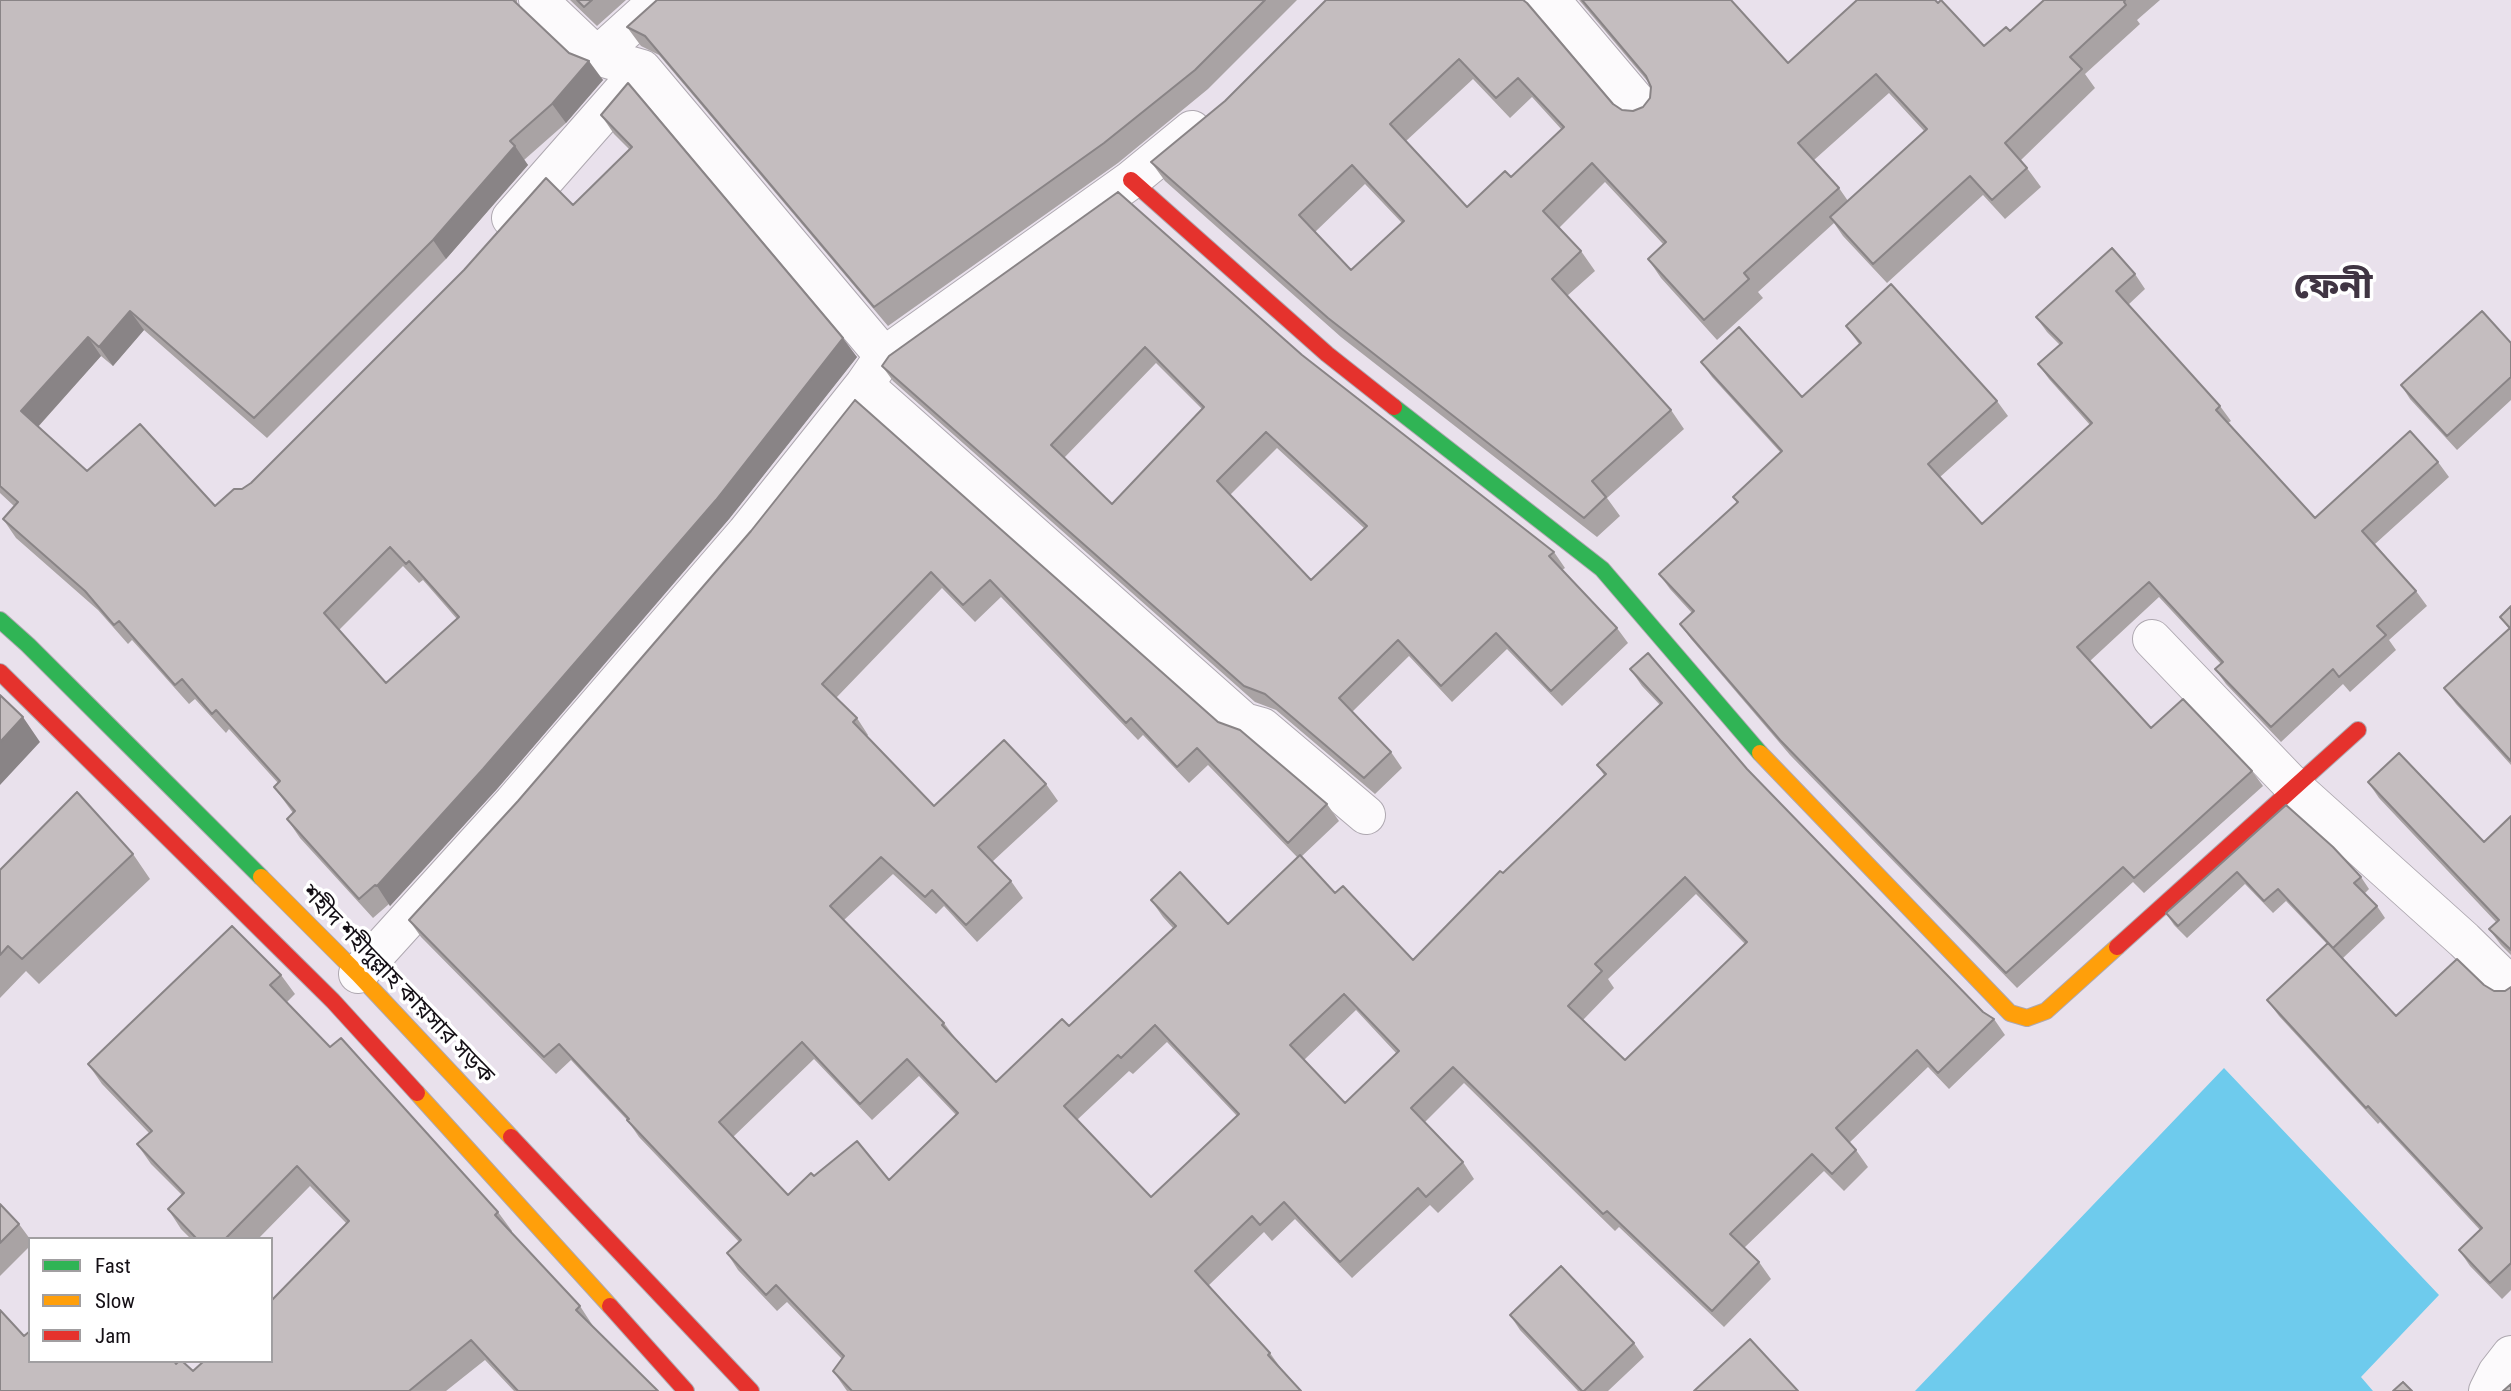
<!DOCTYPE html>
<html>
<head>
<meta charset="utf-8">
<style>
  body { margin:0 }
  #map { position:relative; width:2511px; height:1391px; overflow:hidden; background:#e9e1ec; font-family:"Roboto Condensed",sans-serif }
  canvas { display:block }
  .legend { position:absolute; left:28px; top:1237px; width:245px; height:126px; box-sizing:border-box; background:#fff; border:2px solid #a19fa1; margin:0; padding:9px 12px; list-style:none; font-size:21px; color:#140f15 }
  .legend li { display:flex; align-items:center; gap:14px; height:35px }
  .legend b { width:35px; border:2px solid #a19fa1 }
</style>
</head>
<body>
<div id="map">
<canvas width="2511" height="1391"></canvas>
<ul class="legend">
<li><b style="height:9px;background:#30b455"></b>Fast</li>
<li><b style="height:9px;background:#ff9f0a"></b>Slow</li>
<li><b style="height:9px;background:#e5322d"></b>Jam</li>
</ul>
</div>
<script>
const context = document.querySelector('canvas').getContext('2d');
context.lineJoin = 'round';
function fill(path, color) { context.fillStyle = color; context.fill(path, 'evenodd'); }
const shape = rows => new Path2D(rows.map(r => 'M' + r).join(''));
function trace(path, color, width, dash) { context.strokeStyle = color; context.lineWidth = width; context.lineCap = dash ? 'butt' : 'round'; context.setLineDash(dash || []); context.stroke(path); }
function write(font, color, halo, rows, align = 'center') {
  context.font = font + ' "Roboto Condensed","Noto Sans Bengali",sans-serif'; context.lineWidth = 7; context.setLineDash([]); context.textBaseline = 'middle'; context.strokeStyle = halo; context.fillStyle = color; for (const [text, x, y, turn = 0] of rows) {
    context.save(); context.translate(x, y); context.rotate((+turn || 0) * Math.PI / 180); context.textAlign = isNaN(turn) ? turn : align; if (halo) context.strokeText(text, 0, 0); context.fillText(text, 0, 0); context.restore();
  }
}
fill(shape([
  [2224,1068,2439,1295,2361,1377,2373,1391,1915,1391]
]), '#6ecbed');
const street = shape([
  [538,0,597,56,642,69,884,356],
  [1544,0,1554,4,1643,109],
  [597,56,659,0],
  [511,218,642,69],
  [864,385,1244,722,1262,727,1366,815],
  [2152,639,2295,788,2464,940,2511,986],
  [358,974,513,803,746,533,864,385,884,356,1131,180,1192,130],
  [2488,1391,2497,1373,2511,1355]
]);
const fast = shape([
  [1394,407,1602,569,1760,753],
  [0,620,28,645,261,877]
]);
const slow = shape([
  [1760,753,2010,1013,2027,1018,2046,1011,2117,947],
  [261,877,358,974,511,1137],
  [417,1093,610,1306]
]);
const jam = shape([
  [1131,180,1327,354,1394,407],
  [0,672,333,1001,417,1093],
  [2117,947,2358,730],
  [511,1137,751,1391],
  [610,1306,686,1391]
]);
trace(street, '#aea8b0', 40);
trace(fast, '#aea8b0', 18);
trace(slow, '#aea8b0', 18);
trace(jam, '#aea8b0', 18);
trace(street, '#fcfafc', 38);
trace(fast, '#30b455', 16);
trace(slow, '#ff9f0a', 16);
trace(jam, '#e5322d', 16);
fill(shape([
  [0,0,517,0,517,4,569,53,603,80,566,123,524,160,528,165,446,259,267,438,144,330,113,366,101,356,38,427,87,471,215,506,251,483,573,205,630,150,614,134,601,115,857,357,729,519,497,789,390,906,389,904,373,918,300,838,287,819,293,813,274,787,278,783,229,729,226,733,195,699,189,704,132,640,128,644,98,610,16,538,3,519,14,506,0,493],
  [403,566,419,583,423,580,457,619,386,683,339,630],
  [570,0,626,0,597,26],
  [657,0,1297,0,1208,89,1118,163,888,326,659,55,641,46,627,27],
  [1326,0,1613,104,1622,110,1633,111,1643,107,1650,98,1651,87,1649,83,1579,0,1731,0,1788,63,1984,46,2010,31,2044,0,2160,0,2137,20,2140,24,2085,74,2095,88,2021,160,2027,168,2041,187,2005,219,1983,195,1887,283,1843,236,1834,223,1758,292,1763,298,1717,340,1661,278,1648,259,1663,244,1605,182,1559,228,1581,251,1595,271,1567,296,1671,410,1684,429,1607,498,1620,516,1597,537,1341,337,1165,181,1151,162,1225,101],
  [1473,79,1510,118,1532,97,1562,130,1511,177,1467,207,1406,141],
  [1889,93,1924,131,1848,201,1839,188,1814,160],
  [1365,184,1402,223,1351,270,1315,232],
  [1118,192,1302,355,1554,552,1565,568,1562,570,1617,628,1628,643,1562,706,1507,649,1452,702,1409,656,1352,712,1391,752,1402,768,1375,794,1276,710,1255,702,893,381,882,366],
  [1156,363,1202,409,1112,504,1064,458],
  [1277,448,1364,528,1311,580,1230,495],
  [2135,274,2145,289,2128,305,2220,406,2231,421,2228,423,2315,518,2438,462,2449,477,2375,544,2416,591,2427,606,2389,640,2396,650,2350,692,2343,684,2281,742,2226,684,2215,669,2221,664,2159,597,2090,661,2151,728,2252,771,2263,786,2144,893,2133,882,2017,988,1790,755,1691,639,1680,624,1692,613,1670,589,1659,574,1737,503,1733,497,1781,453,1712,377,1701,362,1802,397,1859,344,1846,326,1997,401,2008,416,1940,477,1982,524,2090,425,2049,379,2038,364,2060,345,2047,332,2036,317],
  [2511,343,2511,400,2457,450,2410,399,2401,385],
  [855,400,1218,722,1327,804,1339,821,1301,857,1335,893,1413,960,1604,775,1597,765,1660,705,1642,686,1630,669,1747,769,1983,1012,1994,1019,2005,1035,1949,1089,1928,1067,1849,1143,1856,1150,1868,1167,1844,1191,1824,1171,1744,1248,1759,1262,1771,1279,1724,1327,1619,1227,1615,1231,1464,1083,1425,1122,1463,1162,1474,1179,1438,1213,1430,1205,1352,1278,1295,1219,1272,1241,1264,1232,1208,1286,1270,1353,1282,1370,1301,1391,847,1391,833,1371,842,1359,787,1302,777,1311,738,1270,727,1253,739,1242,639,1137,628,1121,571,1060,556,1074,421,937,409,920,518,801,751,531],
  [942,588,975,622,1001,597,1138,740,1143,735,1189,783,1208,765,1298,858,1228,924,1151,900,1163,917,1173,928,1069,1026,996,1082,956,1039,944,1023,844,920,893,874,936,914,944,906,977,942,1023,898,1011,881,992,862,1058,801,1046,784,934,806,867,736,868,735,857,718,836,698],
  [1696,894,1745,944,1625,1060,1583,1020,1614,988,1608,979],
  [1356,1010,1397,1054,1345,1103,1304,1060],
  [1167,1042,1237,1116,1151,1197,1077,1120,1129,1071,1133,1074],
  [814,1059,872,1120,919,1076,956,1115,889,1180,814,1176,788,1195,733,1137],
  [2511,606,2511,765,2456,704,2444,688,2509,629,2500,617],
  [2368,782,2484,842,2511,816,2511,955,2501,945,2489,929,2496,922,2379,798],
  [2286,805,2361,877,2369,889,2364,894,2377,906,2385,918,2343,958,2396,1016,2484,985,2494,991,2505,991,2511,987,2511,1290,2502,1299,2470,1266,2459,1250,2480,1230,2380,1122,2378,1124,2279,1016,2267,1000,2327,944,2286,901,2273,913,2245,884,2187,938,2174,925,2166,913],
  [133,854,150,879,39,984,26,971,0,998,0,870],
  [281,975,295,994,287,1002,330,1047,498,1212,512,1231,511,1233,580,1306,593,1326,593,1327,658,1391,514,1391,485,1360,446,1391,0,1391,24,1336,176,1364,193,1371,271,1361,347,1224,310,1186,258,1239,191,1239,181,1229,168,1209,182,1195,151,1164,137,1144,149,1133,102,1084,88,1064],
  [0,1204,19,1224,30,1239,30,1246,0,1276],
  [1510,1315,1634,1343,1644,1357,1608,1391,1578,1391,1520,1330]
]), '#a9a3a4');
fill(shape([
  [589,61,603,80,566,123,552,104],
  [515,146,528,165,446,259,433,240],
  [130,311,144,330,113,366,99,347],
  [88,337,101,356,34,431,21,411],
  [843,338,857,357,729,519,497,789,390,906,377,886],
  [23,717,40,742,0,785,0,742]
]), '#898486');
const building = shape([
  [0,0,513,0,569,53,589,61,552,104,510,141,515,146,433,240,254,418,130,311,99,347,88,337,21,411,87,471,140,424,215,506,234,489,242,489,251,483,464,270,546,178,573,205,632,147,601,115,628,83,843,338,716,500,483,769,377,886,375,885,359,899,287,819,295,811,274,787,280,781,216,710,212,714,182,679,175,685,119,621,114,625,85,591,3,519,18,502,0,486,0,0],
  [390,547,406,564,409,561,459,617,386,683,324,613,390,547],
  [577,0,592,0,584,7,577,0],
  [657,0,1265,0,1195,70,1104,143,874,307,645,36,627,27,657,0],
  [1326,0,1523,0,1527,3,1613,104,1622,110,1633,111,1643,107,1650,98,1651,87,1646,76,1582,0,1731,0,1788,63,1857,0,1935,0,1938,3,1941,0,1984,46,2006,27,2010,31,2044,0,2125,0,2124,2,2126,5,2070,57,2082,69,2005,143,2027,168,1992,200,1970,176,1873,264,1830,217,1927,129,1876,74,1798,143,1839,188,1744,273,1749,279,1704,320,1648,259,1666,242,1592,163,1543,211,1581,251,1552,279,1671,410,1592,481,1606,497,1584,518,1328,318,1151,162,1225,101,1326,0],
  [1459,59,1496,98,1518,78,1564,127,1511,177,1505,171,1467,207,1390,124,1459,59],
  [1352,165,1404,221,1351,270,1299,215,1352,165],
  [1118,192,1302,355,1554,552,1549,556,1617,628,1551,691,1496,633,1441,686,1398,640,1339,698,1391,752,1364,778,1265,694,1244,686,882,366,889,356,1118,192],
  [1145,347,1204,407,1112,504,1051,445,1145,347],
  [1266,432,1367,526,1311,580,1217,481,1266,432],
  [2112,248,2135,274,2116,291,2220,406,2216,410,2315,518,2410,431,2438,462,2362,531,2416,591,2377,626,2386,635,2339,677,2333,669,2271,727,2215,669,2223,662,2149,582,2077,647,2151,728,2183,699,2252,771,2134,878,2123,867,2006,973,1780,740,1680,624,1694,611,1659,574,1738,502,1733,497,1782,451,1701,362,1739,327,1802,397,1861,343,1846,326,1891,284,1997,401,1928,464,1982,524,2092,423,2038,364,2062,343,2036,317,2112,248],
  [2482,311,2511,343,2511,377,2447,436,2401,385,2482,311],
  [855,400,1218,722,1240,730,1327,804,1288,843,1197,748,1177,767,1131,718,1126,723,990,580,963,605,931,572,822,684,857,718,853,722,934,806,1004,740,1046,784,978,847,1011,881,966,925,932,890,925,897,881,857,830,906,944,1023,942,1025,996,1082,1062,1019,1069,1026,1176,926,1151,900,1180,872,1228,924,1300,855,1335,893,1343,886,1413,960,1500,871,1503,873,1606,774,1597,765,1662,703,1630,669,1648,653,1747,769,1983,1012,1994,1019,1938,1073,1917,1050,1836,1128,1856,1150,1832,1174,1812,1154,1730,1234,1759,1262,1712,1311,1607,1211,1603,1214,1453,1067,1411,1108,1463,1162,1426,1197,1418,1188,1340,1262,1284,1202,1260,1225,1252,1216,1195,1271,1270,1353,1268,1355,1301,1391,852,1391,833,1371,844,1356,776,1285,766,1295,727,1253,741,1240,627,1120,629,1119,559,1044,544,1057,409,920,518,801,751,531,855,400],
  [1685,877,1747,942,1625,1060,1568,1006,1602,971,1595,964,1685,877],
  [1344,994,1399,1051,1345,1103,1290,1045,1344,994],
  [1155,1025,1239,1114,1151,1197,1064,1106,1118,1055,1121,1058,1155,1025],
  [802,1042,860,1104,907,1059,958,1113,889,1180,857,1141,814,1176,811,1173,788,1195,719,1122,802,1042],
  [2511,606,2511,761,2444,688,2510,628,2500,617,2511,606],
  [0,695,23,717,0,742,0,695],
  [2399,753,2484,842,2511,816,2511,950,2489,929,2499,920,2368,782,2399,753],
  [77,792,133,854,22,959,8,946,0,955,0,870,77,792],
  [2286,805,2333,847,2361,877,2354,883,2377,906,2333,948,2278,889,2264,901,2237,872,2178,926,2166,913,2286,805],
  [232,926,281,975,270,985,330,1047,341,1038,498,1212,495,1215,580,1306,576,1310,658,1391,518,1391,471,1340,409,1391,0,1391,0,1310,24,1336,30,1331,30,1361,174,1361,176,1364,179,1361,182,1361,193,1371,204,1361,271,1361,271,1301,349,1221,297,1166,225,1239,197,1239,168,1209,184,1193,137,1144,152,1131,88,1064,232,926],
  [2328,943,2396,1016,2457,959,2484,985,2494,991,2505,991,2511,987,2511,1263,2490,1283,2459,1250,2482,1228,2368,1106,2366,1108,2267,1000,2328,943],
  [0,1204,19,1224,0,1243,0,1204],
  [1561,1266,1634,1343,1584,1391,1582,1391,1510,1315,1561,1266],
  [1750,1339,1798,1391,1694,1391,1750,1339],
  [2403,1382,2412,1391,2393,1391,2403,1382],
  [2511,1384,2511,1391,2503,1391,2511,1384]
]);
fill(building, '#c4bdbf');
trace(building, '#898486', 2);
write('23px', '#140f15', '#fff', [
  ["শহীদ শহীদুল্লাহ কায়সার সড়ক",397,985,46]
]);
write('bold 37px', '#403543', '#fff', [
  ["ফেনী",2333,289]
]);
</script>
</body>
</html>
